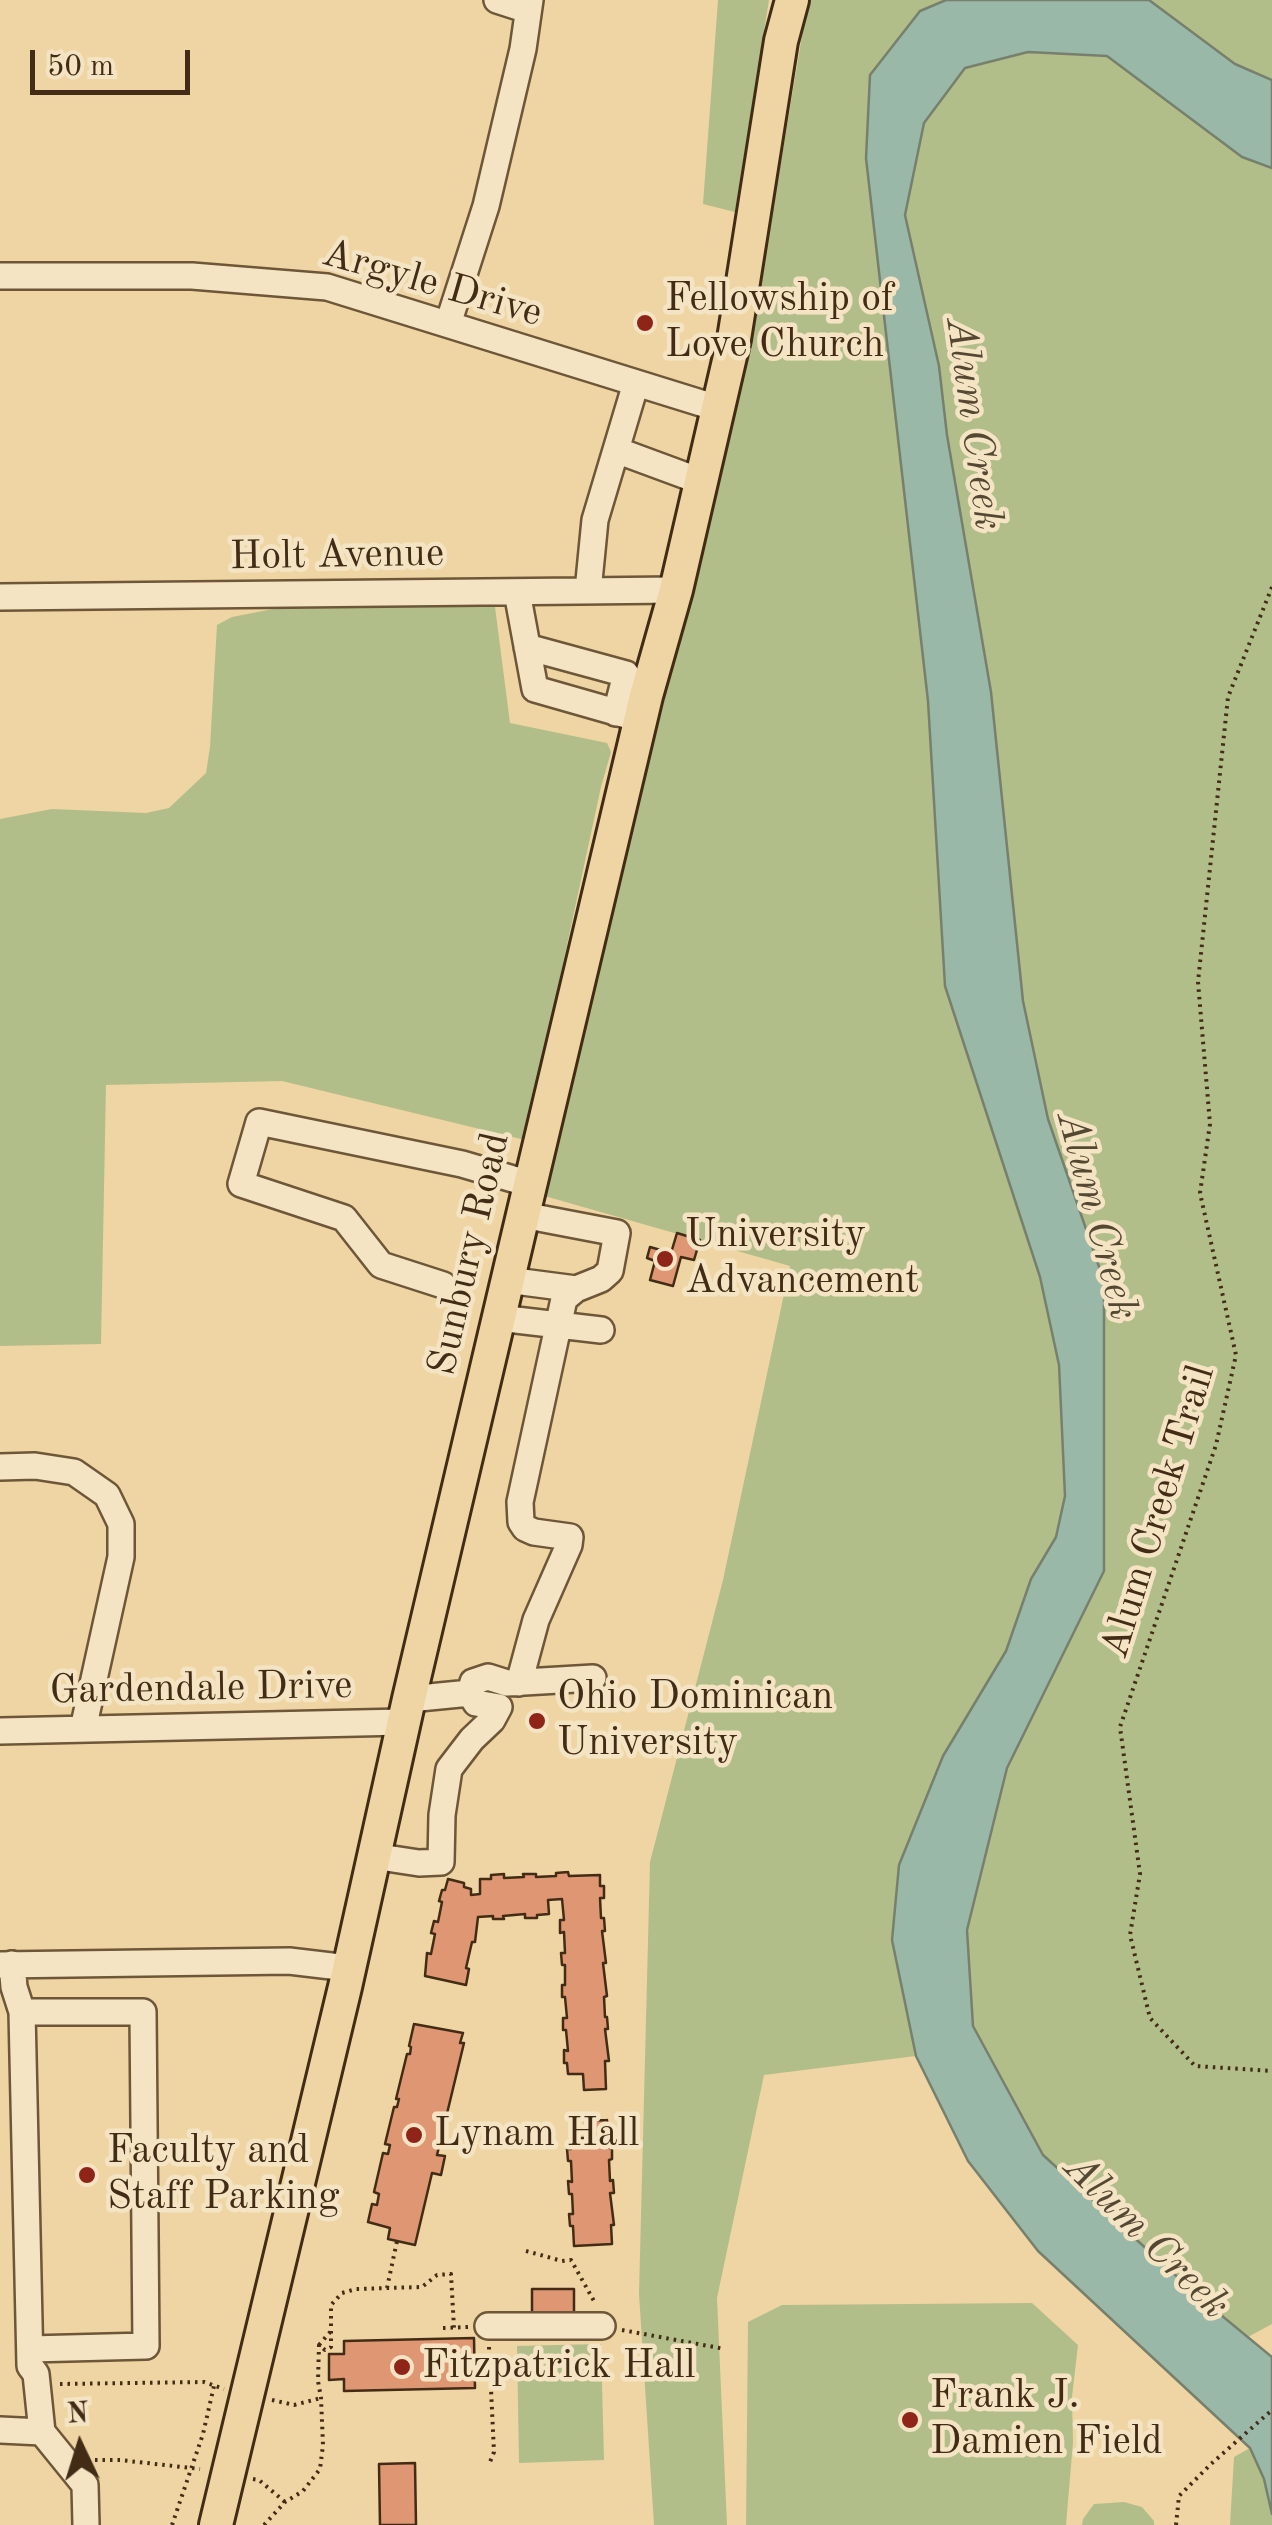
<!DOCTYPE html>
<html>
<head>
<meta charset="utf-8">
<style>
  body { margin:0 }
  #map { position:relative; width:1272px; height:2525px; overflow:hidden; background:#eed5a3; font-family:"Old Standard TT",serif }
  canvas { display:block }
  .north { position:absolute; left:30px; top:2395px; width:100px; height:100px; -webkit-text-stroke:8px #f4e4c3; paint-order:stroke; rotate:356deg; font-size:28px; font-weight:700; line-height:40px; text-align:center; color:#432c15 }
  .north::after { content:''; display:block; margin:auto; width:35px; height:45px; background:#432c15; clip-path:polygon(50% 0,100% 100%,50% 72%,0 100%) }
  .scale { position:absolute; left:30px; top:50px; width:160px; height:45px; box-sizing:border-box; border:5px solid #432c15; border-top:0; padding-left:12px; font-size:30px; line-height:35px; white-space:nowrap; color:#432c15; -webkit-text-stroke:8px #f4e4c3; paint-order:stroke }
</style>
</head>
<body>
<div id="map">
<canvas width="1272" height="2525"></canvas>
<div class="north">N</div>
<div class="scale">50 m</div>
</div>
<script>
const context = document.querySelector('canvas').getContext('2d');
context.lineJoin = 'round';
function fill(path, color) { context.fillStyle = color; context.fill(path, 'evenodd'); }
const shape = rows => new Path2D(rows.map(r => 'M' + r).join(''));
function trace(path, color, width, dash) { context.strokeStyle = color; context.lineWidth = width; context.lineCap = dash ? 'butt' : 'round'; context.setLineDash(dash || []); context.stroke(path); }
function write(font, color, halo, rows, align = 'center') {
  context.font = font + ' "Old Standard TT",serif'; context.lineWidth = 9; context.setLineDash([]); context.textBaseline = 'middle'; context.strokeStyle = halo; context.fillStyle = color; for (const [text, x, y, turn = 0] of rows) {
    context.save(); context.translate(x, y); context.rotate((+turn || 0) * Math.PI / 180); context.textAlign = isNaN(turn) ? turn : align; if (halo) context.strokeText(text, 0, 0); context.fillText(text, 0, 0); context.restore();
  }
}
fill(shape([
  [718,0,769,0,735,212,703,204],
  [808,0,946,0,920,11,870,75,866,158,928,701,945,986,1040,1277,1059,1365,1065,1496,1056,1537,1031,1579,1006,1651,943,1756,892,1940,916,2056,764,2075,717,2298,727,2525,654,2525,639,2294,650,1862,723,1580,790,1266,541,1195,644,763,652,752,754,323],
  [1149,0,1272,0,1272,80,1235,64],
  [1028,52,1107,56,1242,157,1272,168,1272,2324,1248,2337,1204,2301,1043,2155,973,2026,967,1930,1007,1768,1104,1571,1048,1119,1023,1001,991,692,947,435,939,366,905,215,924,123,964,68],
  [283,607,495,607,510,723,607,743,611,752,601,787,525,1140,282,1081,106,1085,101,1344,0,1346,0,819,52,809,146,813,169,808,206,773,210,747,217,625,232,617],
  [1032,2303,1078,2345,1072,2397,1073,2442,1066,2525,746,2525,748,2322,782,2305],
  [601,2344,604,2460,519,2463,517,2346],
  [1250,2448,1264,2479,1272,2514,1272,2525,1230,2525,1234,2457],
  [1124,2502,1142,2507,1154,2521,1154,2525,1082,2525,1083,2519,1094,2504]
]), '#b2be8a');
const water = shape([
  [946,0,1149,0,1235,64,1272,80,1272,168,1242,157,1107,56,1028,52,965,68,924,123,905,215,939,366,947,435,991,692,1023,1001,1048,1119,1104,1281,1104,1571,1007,1768,967,1930,973,2026,1043,2155,1204,2301,1272,2357,1272,2514,1264,2479,1250,2448,1038,2251,968,2161,916,2056,892,1940,899,1865,943,1756,1006,1651,1031,1579,1056,1537,1065,1496,1059,1365,1040,1277,945,986,928,701,866,158,870,75,920,11,946,0]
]);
fill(water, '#99b8a8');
trace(water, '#77806d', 2.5);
const building = shape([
  [677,1233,700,1240,694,1260,681,1257,673,1286,650,1280,655,1261,647,1258,650,1247,671,1253,677,1233],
  [568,1872,569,1876,600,1875,600,1886,604,1886,604,1898,600,1898,601,1918,604,1918,605,1931,602,1931,606,1963,603,1963,607,1996,604,1997,605,2017,607,2017,608,2029,605,2029,609,2061,605,2061,606,2089,584,2090,583,2074,568,2074,567,2063,564,2063,564,2050,568,2051,566,2030,563,2030,563,2018,567,2018,565,1997,562,1997,562,1985,565,1985,565,1965,562,1965,561,1953,565,1953,564,1932,560,1933,560,1920,564,1920,562,1899,548,1900,549,1914,537,1915,537,1918,525,1918,525,1914,503,1916,504,1919,493,1919,493,1916,478,1917,475,1942,472,1942,466,1968,469,1969,466,1985,425,1976,427,1953,431,1954,435,1934,431,1933,434,1921,438,1922,442,1902,439,1901,442,1890,445,1890,448,1879,464,1883,464,1887,471,1889,471,1895,480,1894,480,1879,491,1879,491,1875,504,1874,504,1878,524,1877,523,1874,536,1874,536,1877,556,1876,556,1873,568,1872],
  [414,2024,463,2033,460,2043,464,2043,437,2155,445,2156,441,2175,432,2173,415,2245,388,2239,390,2228,368,2222,372,2204,377,2205,379,2194,374,2192,383,2153,388,2154,390,2145,385,2144,394,2107,397,2107,399,2099,396,2099,407,2054,410,2054,411,2047,409,2046,414,2024],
  [607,2120,609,2148,612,2148,612,2159,609,2160,610,2181,613,2180,614,2193,610,2193,614,2225,611,2225,612,2244,574,2246,573,2226,570,2226,569,2214,573,2214,572,2194,569,2194,568,2181,572,2182,571,2161,568,2161,567,2149,571,2149,570,2138,586,2138,585,2121,607,2120],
  [532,2289,574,2289,574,2314,532,2314,532,2289],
  [474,2338,475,2388,344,2391,344,2379,329,2380,329,2354,344,2354,344,2341,474,2338],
  [415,2463,416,2525,380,2525,379,2464,415,2463]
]);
fill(building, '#de9673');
trace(building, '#432c15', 2.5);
const minor = shape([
  [497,0,528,10],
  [0,276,192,276,327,287,717,408],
  [448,324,486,206,523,49,530,0],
  [616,450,700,481],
  [588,591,595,520,636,383],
  [517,592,535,689,640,719],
  [0,597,676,590],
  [527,647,626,674,616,713],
  [507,1280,576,1289],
  [443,1285,381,1265,344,1218,241,1184,259,1122,462,1164,530,1184],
  [499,1318,601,1330],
  [0,1467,35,1466,74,1472,107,1495,121,1524,121,1557,83,1729],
  [519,1683,536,1620,569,1545,570,1537,534,1532,525,1528,521,1522,520,1502,564,1299,576,1289,601,1279,610,1271,617,1233,523,1215],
  [409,1699,470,1693,473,1682,488,1677,507,1683,593,1678],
  [0,1731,403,1722],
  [373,1856,419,1863,441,1862,442,1815,449,1769,472,1739,492,1720,499,1707,476,1703,470,1693],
  [12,1964,14,1987,22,2012,30,2366,36,2374,42,2432],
  [0,1965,289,1961,348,1968],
  [22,2012,143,2012,146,2346,30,2349],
  [488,2326,602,2326],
  [0,2430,42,2432,85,2485,86,2525]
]);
const major = shape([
  [216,2525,345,1987,409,1699,523,1215,646,696,676,590,734,339,781,41,792,0]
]);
trace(minor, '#6e5638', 30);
trace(major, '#432c15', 38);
trace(shape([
  [1272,587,1228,697,1198,982,1210,1124,1200,1193,1236,1355,1216,1445,1120,1727,1140,1874,1130,1935,1150,2018,1195,2066,1272,2071],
  [526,2251,562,2261,571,2260,594,2301,592,2301],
  [387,2288,397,2241],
  [443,2328,468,2327],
  [622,2330,725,2349],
  [319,2345,331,2331],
  [489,2347,494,2452,490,2462],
  [60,2384,204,2382,224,2389],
  [272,2400,294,2405,321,2398],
  [95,2460,120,2460,200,2469],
  [253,2479,259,2480,285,2502],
  [172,2525,203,2434,214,2386],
  [264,2525,285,2502,303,2491,320,2469,323,2445,321,2398,318,2381,319,2345,325,2350,331,2347,331,2305,342,2293,356,2289,422,2287,437,2275,451,2274,454,2328],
  [1176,2525,1179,2496,1211,2464,1272,2410]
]), '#432c15', 4, [2.5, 5]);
trace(minor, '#f4e4c3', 25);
trace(major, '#eed5a3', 32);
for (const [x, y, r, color] of [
  [645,323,10,"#8f2418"],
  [665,1259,10,"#8f2418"],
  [537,1721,10,"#8f2418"],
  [414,2135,10,"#8f2418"],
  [87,2175,10,"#8f2418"],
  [402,2367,10,"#8f2418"],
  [910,2420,10,"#8f2418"]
]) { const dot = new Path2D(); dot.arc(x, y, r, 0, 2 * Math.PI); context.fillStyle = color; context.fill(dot); trace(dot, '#f4e4c3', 4); }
write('40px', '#432c15', '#f4e4c3', [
  ["Argyle Drive",432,284,16],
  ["Holt Avenue",337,556,-1],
  ["Sunbury Road",470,1254,-77],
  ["Alum Creek Trail",1159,1512,-73],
  ["Gardendale Drive",201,1689,-1]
]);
write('40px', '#432c15', '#f4e4c3', [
  ["Fellowship of",665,300],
  ["Love Church",665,346],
  ["University",685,1236],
  ["Advancement",685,1282],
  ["Ohio Dominican",557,1698],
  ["University",557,1744],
  ["Lynam Hall",434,2135],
  ["Faculty and",107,2152],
  ["Staff Parking",107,2198],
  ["Fitzpatrick Hall",422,2367],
  ["Frank J.",930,2397],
  ["Damien Field",930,2443]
], 'left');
write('italic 42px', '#544832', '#f4e4c3', [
  ["Alum Creek",973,424,82],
  ["Alum Creek",1096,1216,75],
  ["Alum Creek",1146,2237,45]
]);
</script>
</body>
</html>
